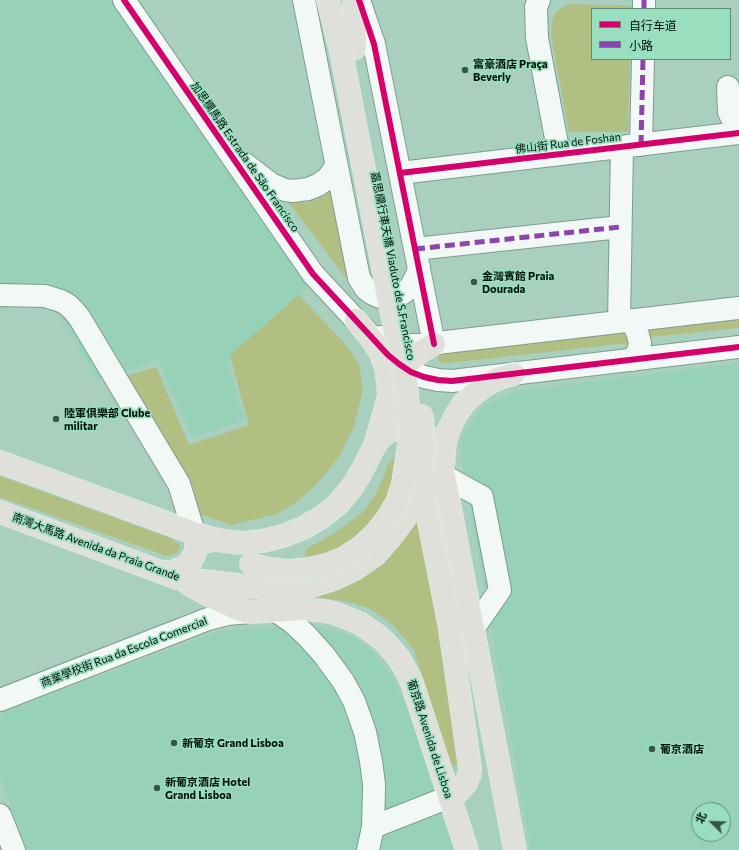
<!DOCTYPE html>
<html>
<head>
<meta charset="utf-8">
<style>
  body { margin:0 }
  #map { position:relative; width:739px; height:850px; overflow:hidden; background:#a9cfbe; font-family:Commissioner,"Noto Sans SC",sans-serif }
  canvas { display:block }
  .legend { position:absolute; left:591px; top:8px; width:140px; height:52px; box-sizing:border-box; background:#9adec0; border:1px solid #5c8c76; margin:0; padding:5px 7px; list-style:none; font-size:12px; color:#001108 }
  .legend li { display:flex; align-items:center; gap:8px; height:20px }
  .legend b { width:20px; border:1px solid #5c8c76 }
  .north { position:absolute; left:691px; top:802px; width:40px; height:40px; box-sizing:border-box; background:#9adec0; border:1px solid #5c8c76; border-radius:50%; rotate:293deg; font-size:11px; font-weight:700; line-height:16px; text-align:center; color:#001108 }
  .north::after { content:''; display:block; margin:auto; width:14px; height:18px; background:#3b5448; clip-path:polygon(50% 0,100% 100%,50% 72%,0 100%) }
</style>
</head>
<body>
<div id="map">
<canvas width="739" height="850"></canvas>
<ul class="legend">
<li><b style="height:5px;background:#d6006c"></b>自行车道</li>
<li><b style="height:5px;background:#8e44ad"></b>小路</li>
</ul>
<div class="north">北</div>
</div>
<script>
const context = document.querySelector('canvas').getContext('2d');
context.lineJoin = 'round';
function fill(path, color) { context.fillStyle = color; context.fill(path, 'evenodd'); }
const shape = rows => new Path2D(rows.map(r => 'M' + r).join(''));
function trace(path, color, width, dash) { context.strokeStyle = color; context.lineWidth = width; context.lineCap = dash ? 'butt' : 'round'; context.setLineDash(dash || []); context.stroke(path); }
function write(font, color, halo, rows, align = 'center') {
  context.font = font + ' Commissioner,"Noto Sans SC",sans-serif'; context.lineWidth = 3.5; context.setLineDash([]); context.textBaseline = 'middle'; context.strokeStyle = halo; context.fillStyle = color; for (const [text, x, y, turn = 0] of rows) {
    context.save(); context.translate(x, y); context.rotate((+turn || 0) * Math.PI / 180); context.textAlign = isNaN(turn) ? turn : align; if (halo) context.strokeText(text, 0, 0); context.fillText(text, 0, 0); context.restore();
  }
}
fill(shape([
  [0,0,110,0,311,284,228,361,244,420,192,438,158,360,99,381,44,292,0,312],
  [739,363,739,850,531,850,461,459,462,439,473,419,484,405,516,391],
  [699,810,723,810,723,834,699,834],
  [307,624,343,633,356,638,369,648,385,667,396,684,409,710,454,850,28,850,0,778,0,715,6,711,220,631]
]), '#97d2b8');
fill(shape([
  [568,4,632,6,632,9,592,9,592,59,630,59,628,132,569,132,551,35,552,20,557,11],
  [331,188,349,282,285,198,292,201,305,203,318,199,325,195],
  [299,295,346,345,359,365,363,390,354,426,340,455,327,472,313,488,295,503,277,514,232,525,191,511,117,379,156,367,189,445,249,425,230,355],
  [739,317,739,328,650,337,649,327],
  [627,331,627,343,447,363,441,363,438,359,439,353],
  [405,453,461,628,438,636,462,753,460,763,451,767,414,650,394,626,369,608,345,601,300,595,306,549,333,534,363,512,376,494,385,473,388,464,393,458],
  [0,476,170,538,180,545,179,551,175,554,170,556,164,555,0,497]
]), '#b1bf83');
const minor = shape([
  [124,0,313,274,368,333],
  [304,0,359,278,366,289,373,294,380,297,388,298,393,297,400,295,410,288,417,275,419,267],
  [359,0,374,44,434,344],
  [539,0,536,7,537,38,559,154],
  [644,9,644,0],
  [728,87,729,112,732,118,739,125],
  [641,145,643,59],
  [245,164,271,184,285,190,293,191,308,189,318,185,328,178,336,166],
  [400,173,739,133],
  [415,249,620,227],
  [0,295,45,296,61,301,68,305,74,311,79,317,179,484,194,533],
  [629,321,635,327,638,335,640,343,638,351,633,360],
  [619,322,622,147],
  [380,337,392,342,406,345,420,345,739,308],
  [390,357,404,368,411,372,424,377,438,380,452,381,739,347],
  [444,476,482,497,500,590,473,629],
  [276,611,292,622,307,636,324,655,343,681,354,701,365,732,371,761,374,784,374,790,373,827,368,850],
  [0,700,208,619,227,614,250,612],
  [0,815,14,850],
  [373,827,449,797]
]);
const major = shape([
  [328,0,341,51],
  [354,0,355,48],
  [356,320,374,342,381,354,386,368,388,382,389,396],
  [375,445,381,437,390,431,400,428,411,428,422,432,430,438,436,447,444,476,515,850],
  [0,462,194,533,209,541],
  [443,465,445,443,449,429,456,415,464,403,475,393,487,384,500,378,514,374],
  [423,479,426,507,450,628,470,768,470,773,466,783,458,792,449,797],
  [0,512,177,578,264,588,287,589,311,586,334,579,355,569,375,555,391,537,405,518,416,496,422,473],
  [197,534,218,540,240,543,262,541,283,536,303,528,322,517,339,503,353,486,364,467,375,445,382,421,389,396,394,383,401,371,411,360,422,351,434,344],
  [161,572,170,572,175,571,184,567,191,561,195,553,196,548,196,538,194,533],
  [187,583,216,599,238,609,250,612,304,609,324,611,334,613,352,620,361,624,378,636,385,642,398,657,408,674,412,683,467,850]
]);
trace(minor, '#7e9c8f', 24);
trace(major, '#d8e9e2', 24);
trace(minor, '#f2f8f5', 22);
trace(major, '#e0e0da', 22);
const majorBridge = shape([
  [422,473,424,449,422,415],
  [250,564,269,569,288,571,308,569,327,565,344,558,361,547,375,534,387,519,397,502,403,484,410,437,407,391,341,51]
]);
trace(majorBridge, '#d8e9e2', 24, []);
trace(majorBridge, '#e0e0da', 22);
trace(shape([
  [644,9,644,0],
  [641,145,643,59],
  [415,249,620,227]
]), '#8e44ad', 5, [10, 5]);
trace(shape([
  [124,0,313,274,388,355,399,364,411,372,424,377,438,380,452,381,739,347],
  [359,0,374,44,434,344],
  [400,173,739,133]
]), '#d6006c', 6);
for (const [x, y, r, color] of [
  [465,70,4,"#3b5448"],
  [474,282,4,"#3b5448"],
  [56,419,4,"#3b5448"],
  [174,743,4,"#3b5448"],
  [652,749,4,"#3b5448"],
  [157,788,4,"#3b5448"]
]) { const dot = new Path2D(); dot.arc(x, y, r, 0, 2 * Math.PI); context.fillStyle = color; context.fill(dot); trace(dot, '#9adec0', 1.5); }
write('bold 11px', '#001108', '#9adec0', [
  ["富豪酒店 Praça",473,64],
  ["Beverly",473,77],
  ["金灣賓館 Praia",482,276],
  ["Dourada",482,289],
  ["陸軍俱樂部 Clube",64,413],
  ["militar",64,426],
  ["新葡京 Grand Lisboa",182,743],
  ["葡京酒店",660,749],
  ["新葡京酒店 Hotel",165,782],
  ["Grand Lisboa",165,795]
], 'left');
write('11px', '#001108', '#9adec0', [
  ["佛山街 Rua de Foshan",568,143,-7],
  ["加思欄馬路 Estrada de São Francisco",245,157,55],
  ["嘉思欄行車天橋 Viaduto de S.Francisco",393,266,79],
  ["南灣大馬路 Avenida da Praia Grande",96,547,20],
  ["商業學校街 Rua da Escola Comercial",124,652,-21],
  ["葡京路 Avenida de Lisboa",430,739,72]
]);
</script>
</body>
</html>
